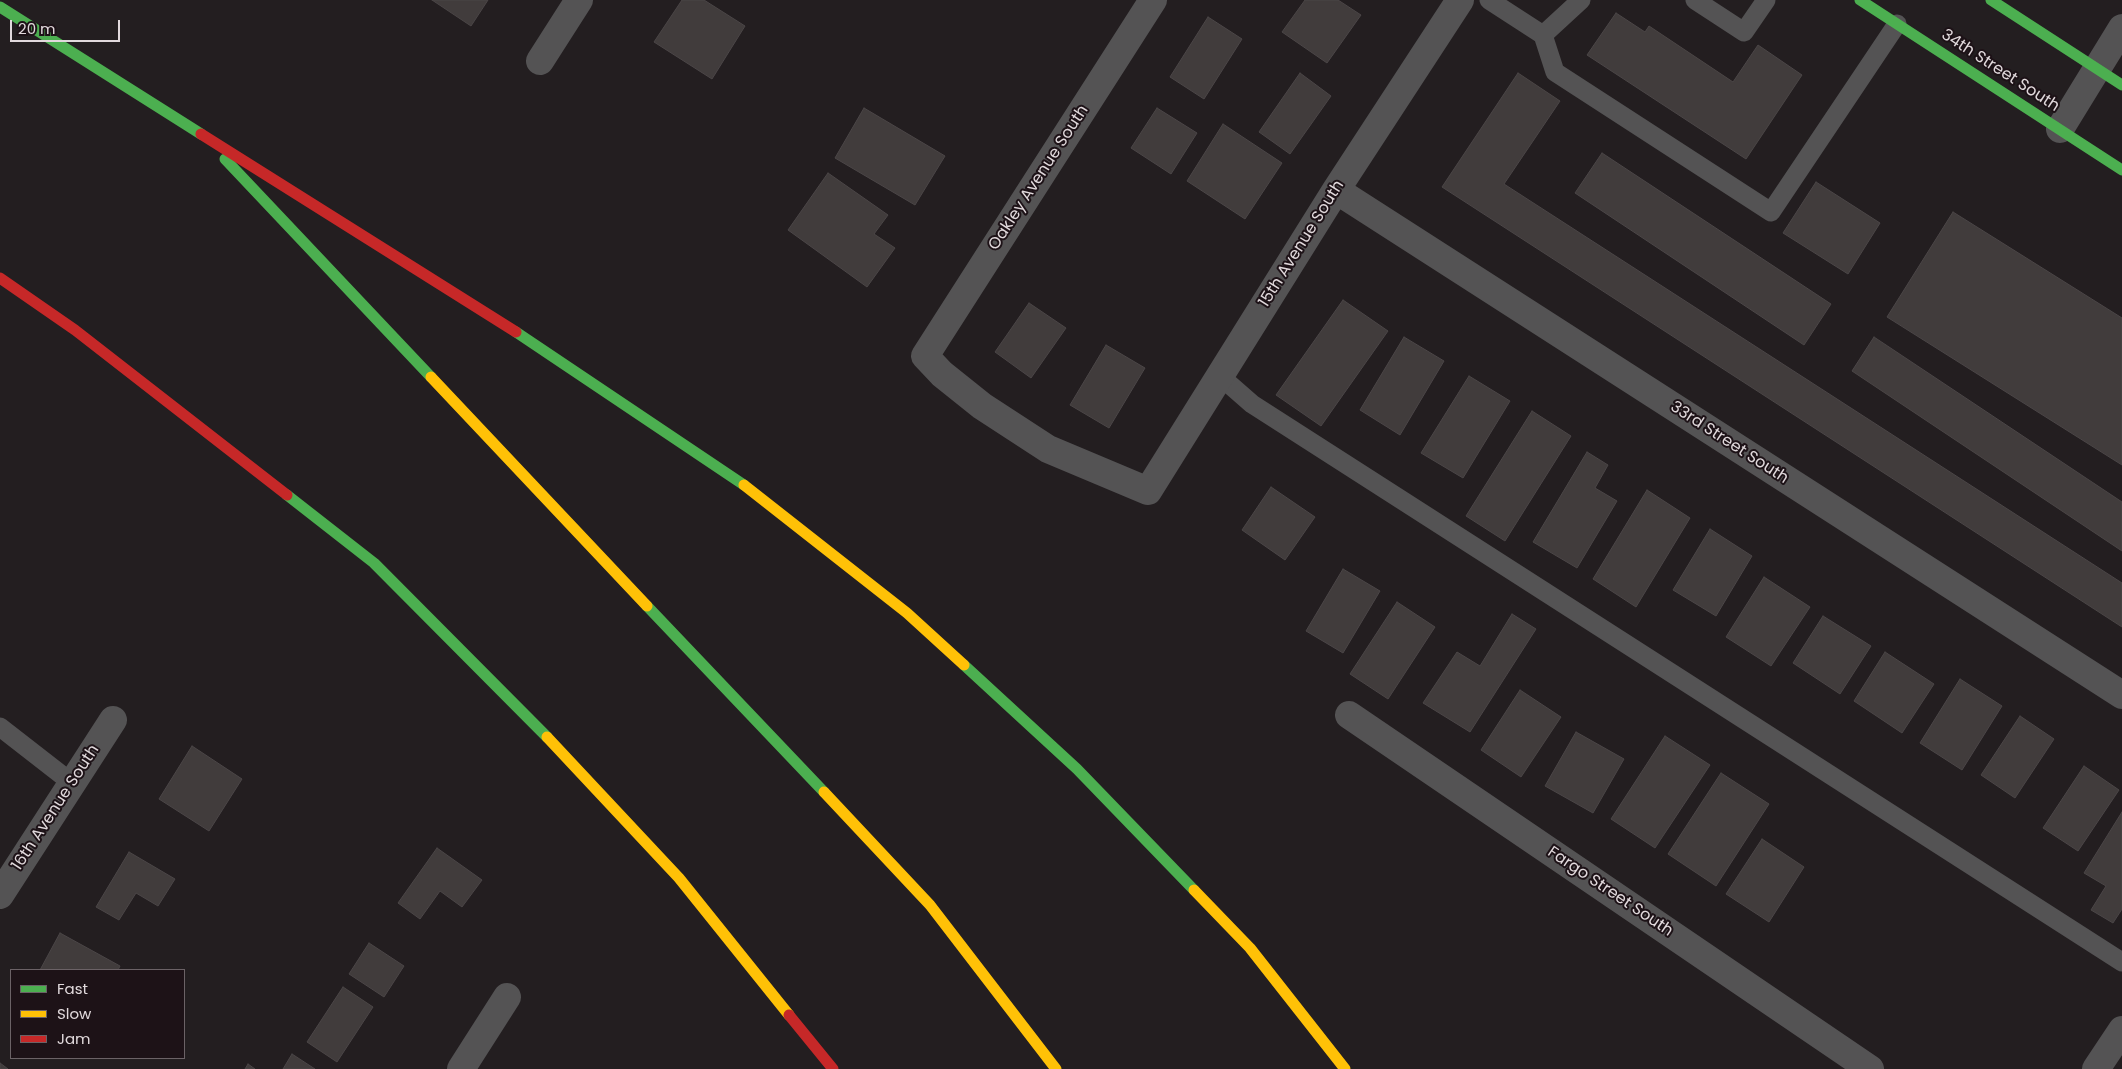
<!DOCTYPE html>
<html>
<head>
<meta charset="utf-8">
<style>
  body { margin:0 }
  #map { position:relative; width:2122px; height:1069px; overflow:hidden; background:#231e20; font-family:Poppins,sans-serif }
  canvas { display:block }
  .legend { position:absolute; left:10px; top:969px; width:175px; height:90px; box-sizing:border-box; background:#1d1217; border:1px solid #6b6266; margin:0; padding:6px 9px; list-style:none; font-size:15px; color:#e1d9dc }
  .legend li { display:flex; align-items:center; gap:10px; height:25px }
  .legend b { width:25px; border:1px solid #6b6266 }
  .scale { position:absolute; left:10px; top:20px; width:110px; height:22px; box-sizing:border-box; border:2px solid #e1d9dc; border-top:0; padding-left:6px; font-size:15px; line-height:18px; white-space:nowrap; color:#e1d9dc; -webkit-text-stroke:4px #1d1217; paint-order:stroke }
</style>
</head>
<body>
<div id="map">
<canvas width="2122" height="1069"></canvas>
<ul class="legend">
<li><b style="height:6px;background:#4caf50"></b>Fast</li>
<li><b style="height:6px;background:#ffc107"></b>Slow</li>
<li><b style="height:6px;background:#c62828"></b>Jam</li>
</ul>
<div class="scale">20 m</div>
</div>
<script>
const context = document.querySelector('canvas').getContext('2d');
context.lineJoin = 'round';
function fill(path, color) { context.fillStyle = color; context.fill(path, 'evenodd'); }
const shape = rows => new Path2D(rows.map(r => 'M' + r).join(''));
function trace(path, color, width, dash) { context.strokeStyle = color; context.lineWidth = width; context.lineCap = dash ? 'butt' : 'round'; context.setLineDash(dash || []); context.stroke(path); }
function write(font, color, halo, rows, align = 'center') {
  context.font = font + ' Poppins,sans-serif'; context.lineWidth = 4; context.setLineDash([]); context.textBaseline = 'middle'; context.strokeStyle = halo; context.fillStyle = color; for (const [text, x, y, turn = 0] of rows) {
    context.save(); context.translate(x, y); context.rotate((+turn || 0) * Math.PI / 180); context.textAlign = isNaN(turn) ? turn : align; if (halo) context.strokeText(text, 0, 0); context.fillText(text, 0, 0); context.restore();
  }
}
const building = shape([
  [432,0,488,0,471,26,432,0],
  [682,0,704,0,745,26,712,79,654,42,682,0],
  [1305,0,1338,0,1361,15,1327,63,1282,32,1305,0],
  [1616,13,1645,32,1649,26,1733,82,1758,45,1802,75,1746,159,1587,55,1616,13],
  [1208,17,1242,39,1204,99,1170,77,1208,17],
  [1300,73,1331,96,1290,154,1259,132,1300,73],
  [1518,73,1560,101,1504,184,2122,583,2122,627,1442,187,1518,73],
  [864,108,945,156,915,205,835,158,864,108],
  [1157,108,1197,133,1171,174,1131,148,1157,108],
  [1223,124,1282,163,1245,219,1187,181,1223,124],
  [1602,153,1831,304,1804,345,1575,193,1602,153],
  [828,173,888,215,874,234,895,248,867,287,788,230,828,173],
  [1816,182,1880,223,1848,274,1783,233,1816,182],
  [1953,212,2122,318,2122,465,1887,317,1953,212],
  [1343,300,1388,331,1321,426,1276,395,1343,300],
  [1029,303,1066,328,1031,378,995,352,1029,303],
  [1404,337,1444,361,1400,435,1360,410,1404,337],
  [1874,337,2122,502,2122,551,1852,371,1874,337],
  [1106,345,1145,368,1109,428,1070,405,1106,345],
  [1469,376,1510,401,1463,478,1421,453,1469,376],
  [1532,411,1571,436,1505,541,1466,516,1532,411],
  [1587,452,1608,465,1595,488,1617,501,1577,568,1533,542,1587,452],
  [1271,487,1315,517,1285,560,1242,530,1271,487],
  [1647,490,1690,518,1636,607,1593,579,1647,490],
  [1710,529,1752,556,1716,616,1673,590,1710,529],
  [1343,569,1380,591,1343,653,1306,631,1343,569],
  [1764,577,1810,607,1771,666,1726,637,1764,577],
  [1397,602,1435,627,1388,699,1350,674,1397,602],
  [1512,614,1536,629,1470,732,1423,703,1457,652,1480,666,1512,614],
  [1823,616,1871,646,1840,694,1793,663,1823,616],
  [1885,652,1934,684,1902,733,1854,701,1885,652],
  [1960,679,2002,706,1962,770,1920,743,1960,679],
  [1520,690,1561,717,1521,777,1481,750,1520,690],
  [2020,716,2054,739,2015,798,1981,775,2020,716],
  [1576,732,1624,759,1593,813,1545,786,1576,732],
  [1665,736,1710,765,1655,848,1611,819,1665,736],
  [192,746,242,779,209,831,159,799,192,746],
  [2084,766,2119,790,2078,851,2043,828,2084,766],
  [1721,773,1769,804,1716,886,1668,854,1721,773],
  [2122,812,2122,909,2113,923,2091,910,2106,886,2084,873,2122,812],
  [1762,839,1804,867,1769,922,1726,894,1762,839],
  [437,848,482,880,462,907,440,891,420,919,398,903,437,848],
  [129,852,175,879,158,906,136,893,119,920,96,907,129,852],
  [60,933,120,966,118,970,40,970,60,933],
  [369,943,404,966,384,997,349,974,369,943],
  [343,987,373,1007,337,1062,307,1042,343,987],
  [292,1054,315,1069,283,1069,292,1054],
  [0,1063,8,1069,0,1069,0,1063],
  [248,1064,255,1069,245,1069,248,1064]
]);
fill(building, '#413c3c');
trace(building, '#4b4647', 1);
trace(shape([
  [1489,0,1543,35,1581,0],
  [1695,0,1744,32,1766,0],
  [1543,35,1555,72,1771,212,1897,24],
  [1220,376,1252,404,2122,962],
  [0,727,72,783]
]), '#545354', 19);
trace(shape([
  [1153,0,925,356,942,374,982,406,1048,449,1148,491,1336,190,1460,0],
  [540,61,579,0],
  [2060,129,2122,28],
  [1336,190,2122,695],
  [1349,715,1870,1069],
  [0,895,113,720],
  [461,1069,507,997],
  [2096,1069,2122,1030]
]), '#545354', 28);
trace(shape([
  [1860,0,2122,170],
  [1991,0,2122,85],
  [0,7,201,134],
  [225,159,431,377],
  [516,332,744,485],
  [287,495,374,563,547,737],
  [647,606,824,792],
  [964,665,1077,769,1194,890]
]), '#4caf50', 11);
trace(shape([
  [431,377,647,606],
  [744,485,907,613,964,665],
  [547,737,679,878,789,1015],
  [824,792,930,905,1056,1069],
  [1194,890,1250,948,1345,1069]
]), '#ffc107', 11);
trace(shape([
  [201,134,516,332],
  [0,278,75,330,287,495],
  [789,1015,833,1069]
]), '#c62828', 11);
write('16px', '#e1d9dc', '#1d1217', [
  ["34th Street South",2000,71,33],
  ["Oakley Avenue South",1039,178,-57],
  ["15th Avenue South",1302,244,-58],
  ["33rd Street South",1729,443,33],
  ["16th Avenue South",56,808,-57],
  ["Fargo Street South",1610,892,34]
]);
</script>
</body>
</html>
